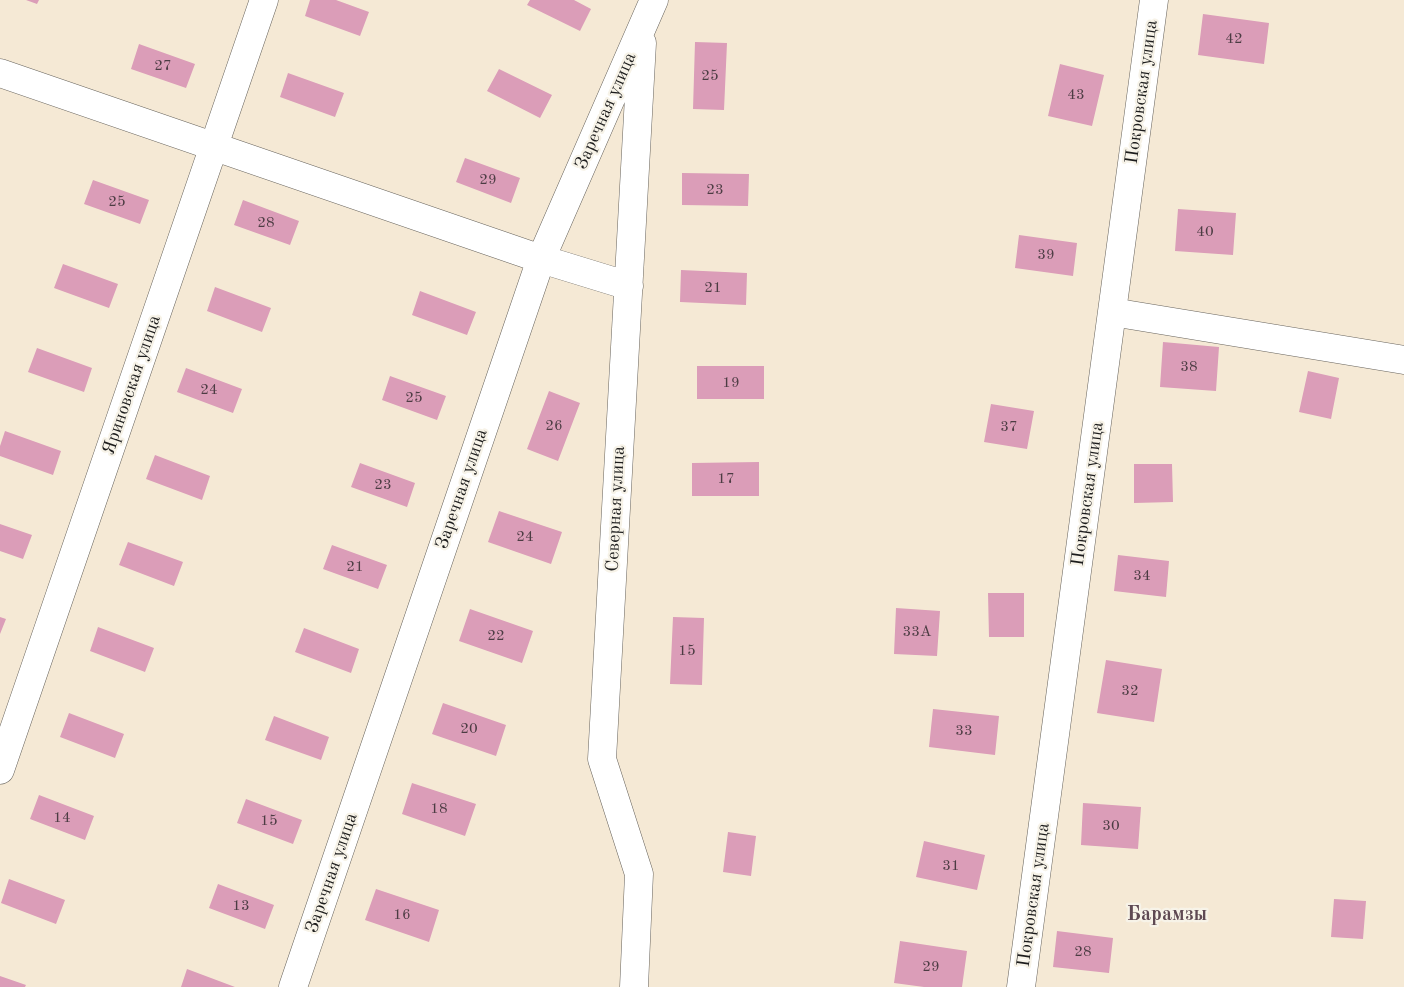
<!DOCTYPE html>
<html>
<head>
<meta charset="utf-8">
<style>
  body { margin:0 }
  canvas { display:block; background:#f5e9d5 }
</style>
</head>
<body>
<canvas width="1404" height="987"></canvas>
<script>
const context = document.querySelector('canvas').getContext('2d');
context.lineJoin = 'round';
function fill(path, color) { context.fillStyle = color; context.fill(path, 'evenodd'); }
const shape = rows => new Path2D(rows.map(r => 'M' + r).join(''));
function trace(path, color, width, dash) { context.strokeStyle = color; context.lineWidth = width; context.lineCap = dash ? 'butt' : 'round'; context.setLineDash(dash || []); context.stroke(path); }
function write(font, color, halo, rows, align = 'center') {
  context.font = font + ' "Old Standard TT",serif'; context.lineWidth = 4.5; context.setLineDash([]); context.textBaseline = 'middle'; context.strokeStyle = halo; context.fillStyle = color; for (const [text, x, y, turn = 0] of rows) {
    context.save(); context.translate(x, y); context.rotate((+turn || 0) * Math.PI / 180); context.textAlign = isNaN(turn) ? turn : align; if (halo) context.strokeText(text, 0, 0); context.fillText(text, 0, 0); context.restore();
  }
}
fill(shape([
  [26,0,39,0,37,4],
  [310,0,336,0,369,12,360,36,305,16],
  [530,0,574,0,591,9,580,31,527,5],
  [1203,14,1269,23,1264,64,1198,55],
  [695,42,727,43,724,110,693,109],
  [139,44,195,64,186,88,131,69],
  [1060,64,1104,75,1092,126,1048,116],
  [499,69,552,95,540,118,487,91],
  [288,73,344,93,335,117,280,97],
  [465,158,520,178,511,203,456,182],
  [682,173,749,174,748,206,682,205],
  [93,180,149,200,140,224,84,204],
  [243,200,299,221,290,245,234,225],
  [1178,209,1236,213,1233,255,1175,251],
  [1019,235,1077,243,1073,276,1015,268],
  [63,264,118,284,109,308,54,288],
  [681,270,747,273,746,305,680,302],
  [215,287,271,308,262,332,207,311],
  [420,291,476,312,467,335,412,315],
  [1163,342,1219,347,1216,391,1160,387],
  [37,348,92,368,84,392,28,372],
  [697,366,764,366,764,399,697,399],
  [186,368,242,389,233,413,177,392],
  [1308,371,1339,378,1331,419,1299,412],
  [390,376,446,396,437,420,382,400],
  [549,391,580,403,558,461,527,449],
  [991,404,1034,411,1027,449,984,442],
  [5,431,61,451,53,475,0,456,0,446],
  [155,455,210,476,202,500,146,479],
  [759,462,759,496,692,496,692,463],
  [360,463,415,483,407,507,351,487],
  [1134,464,1172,464,1173,502,1134,503],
  [499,511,562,532,551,564,488,542],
  [0,524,32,535,23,559,0,551],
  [128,542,183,562,174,586,119,565],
  [332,545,387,565,378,589,323,569],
  [1118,555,1169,561,1166,597,1114,591],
  [988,593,1024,593,1024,637,989,637],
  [896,608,940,611,937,656,894,654],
  [470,609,533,631,522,663,459,641],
  [0,617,6,619,0,634],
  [673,617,704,618,702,685,670,684],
  [98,627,154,648,145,672,90,651],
  [304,628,359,649,351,673,295,652],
  [1106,660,1162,669,1154,722,1097,713],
  [443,703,506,725,496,756,432,734],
  [933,709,999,716,995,755,929,747],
  [69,713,124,734,115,758,60,737],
  [274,716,329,737,321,760,265,740],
  [412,783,476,804,465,836,402,814],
  [39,795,94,816,85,840,30,819],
  [246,799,302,820,293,844,237,823],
  [1083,803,1141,807,1138,849,1081,845],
  [728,832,756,836,751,876,723,872],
  [924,841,985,855,977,890,916,877],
  [9,879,65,900,56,924,1,903],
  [218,884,274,905,265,929,209,908],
  [376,889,439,910,429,942,365,920],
  [1334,899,1366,901,1363,939,1331,937],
  [1057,931,1113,938,1109,973,1053,967],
  [900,941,967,951,962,987,924,987,894,983],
  [187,969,235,987,181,987],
  [0,976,26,985,25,987,0,987]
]), '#db9db8');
const minor = shape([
  [0,73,541,259,629,286],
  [1112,312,1404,360],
  [0,770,264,0],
  [293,987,541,259,654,0],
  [634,987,639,874,602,759,642,43],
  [1021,987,1154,0]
]);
trace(minor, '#68645d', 29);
trace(minor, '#fff', 28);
write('15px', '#4c3c43', null, [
  ["42",1234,39],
  ["27",163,66],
  ["25",710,76],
  ["43",1076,95],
  ["29",488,180],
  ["23",715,190],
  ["25",117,202],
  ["28",266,223],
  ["40",1205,232],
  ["39",1046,255],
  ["21",713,288],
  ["38",1189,367],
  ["19",731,383],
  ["24",209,390],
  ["25",414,398],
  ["26",554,426],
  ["37",1009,427],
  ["17",726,479],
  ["23",383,485],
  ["24",525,537],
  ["21",355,567],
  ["34",1142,576],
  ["33А",917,632],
  ["22",496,636],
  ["15",687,651],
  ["32",1130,691],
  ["20",469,729],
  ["33",964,731],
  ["18",439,809],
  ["14",62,818],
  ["15",269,821],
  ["30",1111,826],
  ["31",951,866],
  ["13",241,906],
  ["16",402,915],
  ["28",1083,952],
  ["29",931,967]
]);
write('18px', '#1c1c1c', '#f7f3e8', [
  ["Покровская улица",1142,92,-82],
  ["Заречная улица",606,111,-66],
  ["Яриновская улица",132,385,-71],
  ["Заречная улица",462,489,-71],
  ["Покровская улица",1088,494,-82],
  ["Северная улица",616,509,-87],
  ["Заречная улица",332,873,-71],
  ["Покровская улица",1034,895,-82]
]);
write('bold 20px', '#5f4953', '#f7f3e8', [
  ["Барамзы",1167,915]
]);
</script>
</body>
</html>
